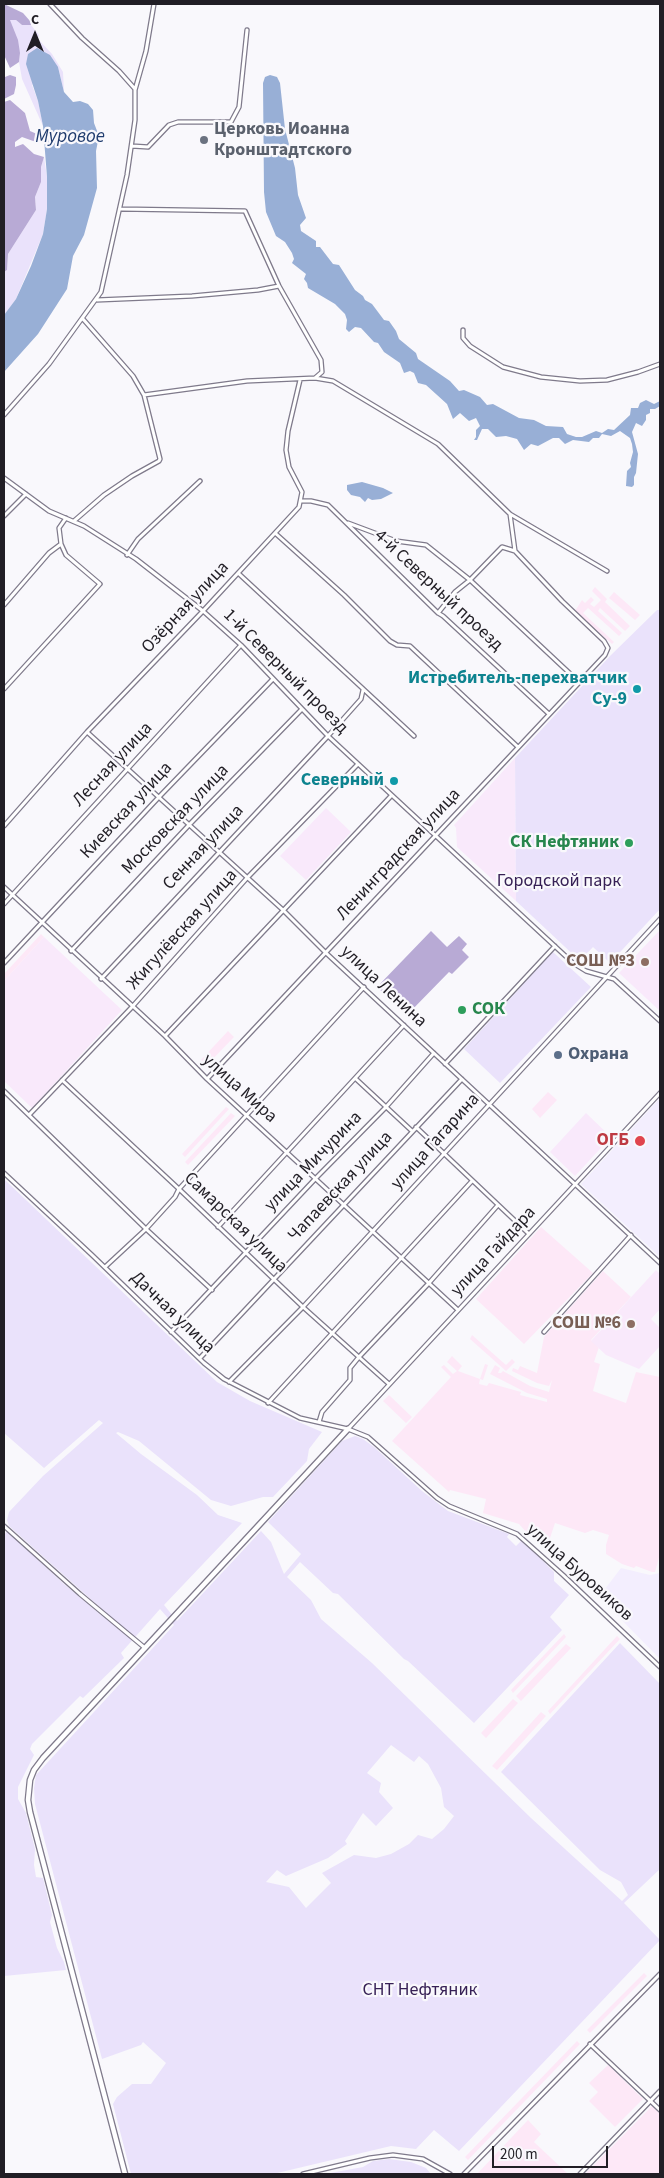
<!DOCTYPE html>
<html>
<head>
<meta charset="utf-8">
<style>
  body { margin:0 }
  #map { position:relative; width:664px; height:2178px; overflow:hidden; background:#f9f8fc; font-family:"Source Sans 3",sans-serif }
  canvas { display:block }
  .frame { position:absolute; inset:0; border:5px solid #211e25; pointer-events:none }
  .north { position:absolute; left:10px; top:10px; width:50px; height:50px; -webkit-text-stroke:4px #f9f8fc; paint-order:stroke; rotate:0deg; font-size:14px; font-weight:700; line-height:20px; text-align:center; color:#211e25 }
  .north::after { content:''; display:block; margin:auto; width:18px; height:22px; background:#211e25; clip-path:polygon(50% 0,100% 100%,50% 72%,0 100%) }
  .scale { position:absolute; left:492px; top:2146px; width:116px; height:22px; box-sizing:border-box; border:2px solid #211e25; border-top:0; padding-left:6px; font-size:15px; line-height:18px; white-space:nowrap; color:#211e25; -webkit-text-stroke:4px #f9f8fc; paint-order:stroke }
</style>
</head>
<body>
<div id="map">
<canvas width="664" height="2178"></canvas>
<div class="frame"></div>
<div class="north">С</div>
<div class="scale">200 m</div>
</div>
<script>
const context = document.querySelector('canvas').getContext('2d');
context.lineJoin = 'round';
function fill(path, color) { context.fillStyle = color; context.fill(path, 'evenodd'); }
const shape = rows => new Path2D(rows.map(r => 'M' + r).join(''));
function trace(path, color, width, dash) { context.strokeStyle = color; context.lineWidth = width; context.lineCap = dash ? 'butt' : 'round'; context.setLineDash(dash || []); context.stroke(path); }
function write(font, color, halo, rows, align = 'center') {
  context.font = font + ' "Source Sans 3",sans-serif'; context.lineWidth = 4.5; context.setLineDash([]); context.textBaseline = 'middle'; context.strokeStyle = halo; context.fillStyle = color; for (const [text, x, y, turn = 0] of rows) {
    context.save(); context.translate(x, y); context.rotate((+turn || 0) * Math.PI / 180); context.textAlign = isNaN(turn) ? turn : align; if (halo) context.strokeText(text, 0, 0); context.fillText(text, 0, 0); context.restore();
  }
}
fill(shape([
  [660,1098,660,1257,581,1184],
  [621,1568,650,1575,660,1573,660,1659,604,1602,602,1593]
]), '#f3eefe');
fill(shape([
  [595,587,607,599,605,602,630,626,625,631,600,608,598,611,622,633,619,636,588,608,583,613,614,642,612,644,575,611,582,600,585,603,591,597,594,600,590,604,594,607,601,600,592,591],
  [614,592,640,615,635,620,609,598],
  [41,934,44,937,4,981,4,974],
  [228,1031,234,1037,207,1065,201,1060],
  [548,1092,557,1100,540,1118,532,1109],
  [226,1107,229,1109,185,1157,182,1154],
  [231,1113,235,1116,188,1165,185,1162],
  [541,1227,593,1273,524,1344,476,1299],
  [603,1271,631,1297,591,1340,599,1347,594,1362,600,1364,593,1391,626,1403,636,1372,660,1377,660,1554,655,1572,652,1572,636,1566,634,1568,622,1564,606,1554,606,1545,609,1535,593,1530,585,1533,555,1523,550,1538,527,1533,519,1524,483,1513,486,1499,450,1490,449,1492,392,1441,451,1377,441,1367,444,1365,453,1374,457,1371,447,1362,452,1356,462,1366,458,1371,480,1379,485,1364,488,1365,483,1380,480,1379,479,1384,487,1386,489,1383,521,1392,520,1395,547,1402,547,1399,527,1393,490,1374,495,1365,500,1368,498,1373,501,1373,503,1371,530,1386,549,1392,552,1380,549,1386,537,1383,512,1371,513,1368,518,1370,520,1366,537,1373,544,1337],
  [472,1335,506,1365,512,1359,515,1362,506,1371,470,1339],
  [389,1395,412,1417,406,1423,383,1401],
  [564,1634,566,1637,513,1693,511,1690],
  [617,1636,620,1639,550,1714,548,1711],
  [566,1644,571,1648,521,1701,516,1696],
  [513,1699,518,1703,486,1738,481,1733],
  [541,1712,546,1716,497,1770,492,1766],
  [644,1973,647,1976,590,2033,587,2030],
  [577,2041,580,2044,468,2160,465,2157],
  [608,2065,643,2099,615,2127,589,2101,598,2092,589,2083],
  [652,2106,660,2114,660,2174,585,2174],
  [528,2120,541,2134,534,2142,568,2174,477,2174]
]), '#fde8f7');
fill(shape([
  [515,758,516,901,457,847,456,828,454,825],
  [326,808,351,832,306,880,280,856],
  [660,930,660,1011,619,973],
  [44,937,122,1010,32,1108,4,1081,4,981],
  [586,1113,611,1137,575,1176,550,1152],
  [656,1270,660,1274,660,1309,651,1319,660,1328,660,1346,639,1369,606,1355,591,1341]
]), '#f9e9fb');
fill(shape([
  [9,19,16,20,22,25,31,25,39,35,38,39,52,54,63,72,64,92,58,67,32,85,38,101,43,126,22,79,19,62,20,53],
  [44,157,47,177,47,209,43,234,16,299,4,315,4,272,7,270,8,254,36,210,35,197,41,182,41,167],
  [657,610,660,610,660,909,610,963,593,947,580,961,516,901,515,758,611,655],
  [553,952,591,987,500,1083,464,1049],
  [4,1179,217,1382,250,1401,322,1432,309,1449,307,1461,273,1497,263,1497,231,1506,211,1500,139,1441,118,1432,116,1433,141,1454,197,1495,218,1515,242,1523,164,1605,177,1621,261,1531,271,1542,284,1574,301,1554,268,1522,342,1441,355,1436,363,1439,374,1447,422,1491,448,1511,509,1534,507,1537,516,1546,521,1541,539,1557,554,1572,554,1581,569,1595,550,1617,562,1630,474,1723,408,1661,404,1659,338,1594,333,1593,300,1562,287,1577,311,1600,321,1619,372,1663,531,1818,622,1901,628,1895,621,1882,600,1870,501,1772,620,1643,660,1684,660,1869,624,1903,660,1940,459,2151,434,2130,416,2149,391,2146,273,2174,131,2174,113,2104,117,2097,132,2084,151,2084,166,2063,143,2042,141,2045,102,2059,35,1804,34,1788,36,1775,174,1625,160,1609,121,1653,124,1658,83,1698,80,1696,32,1744,30,1749,34,1755,18,1787,18,1799,26,1813,35,1849,34,1865,36,1877,43,1878,52,1915,50,1922,57,1948,64,1962,66,1970,4,1976,4,1535,7,1531,64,1584,101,1615,105,1612,9,1526,7,1520,9,1512,43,1476,103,1423,99,1420,44,1468,4,1433],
  [391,1745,414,1762,419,1756,428,1764,441,1788,444,1807,454,1816,444,1829,432,1839,418,1835,409,1844,391,1854,376,1858,354,1855,322,1873,331,1883,306,1908,289,1887,266,1882,277,1870,286,1876,328,1858,347,1844,345,1841,363,1813,376,1826,393,1808,379,1792,381,1783,367,1773],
  [389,2159,411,2162,426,2168,431,2174,325,2174,363,2167,373,2161]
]), '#eae2fb');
fill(shape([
  [4,4,23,13,30,21,31,25,22,25,16,20,10,20,18,40,20,53,19,62,10,68,4,55],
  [4,60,5,77,10,75,16,77,16,85,14,94,4,99],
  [10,100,25,113,30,131,37,134,39,139,36,142,22,137,15,142,15,147,23,144,34,154,44,157,41,167,41,182,35,197,36,210,8,254,7,270,4,272,4,102],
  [431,931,447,947,459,936,467,944,462,950,469,957,452,974,449,972,407,1015,377,987]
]), '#b8aad5');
fill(shape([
  [37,48,50,55,58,67,64,92,73,102,80,101,88,104,93,110,94,123,99,136,96,151,97,188,84,235,73,256,67,289,38,334,4,372,4,315,16,299,31,266,43,234,47,209,47,177,43,126,38,101,26,64,28,54],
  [270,75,277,77,280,83,285,129,295,168,298,195,306,218,300,225,301,231,316,241,316,247,320,247,333,264,339,265,355,290,363,296,365,300,372,304,384,320,389,321,396,331,399,339,416,353,418,359,450,381,459,391,464,390,480,397,487,405,493,404,519,418,534,420,546,426,563,427,567,434,576,437,582,437,596,431,602,433,608,429,614,430,630,415,631,408,638,408,640,403,646,400,654,404,660,401,660,406,655,409,650,409,650,413,646,415,646,420,642,426,636,423,632,432,638,454,636,473,634,477,634,485,632,487,626,486,627,471,631,467,630,463,633,452,632,444,630,438,620,431,611,436,602,434,599,438,593,438,589,442,573,440,565,444,559,438,553,438,538,446,531,444,524,450,517,439,506,436,496,437,488,429,482,429,477,440,474,440,476,437,476,430,480,426,476,418,469,421,460,413,453,419,447,404,426,385,418,383,414,373,410,371,404,373,400,363,384,352,378,343,374,342,361,328,355,327,349,332,346,329,347,320,345,314,335,304,308,288,307,283,304,279,306,274,292,263,294,259,292,253,285,242,276,236,266,212,264,192,263,83,265,77],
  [362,482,383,488,393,493,381,499,372,500,368,498,365,502,360,497,351,495,347,490,347,485]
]), '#98afd6');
const street = shape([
  [50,4,82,38,119,71,135,89],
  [132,146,148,147,169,125,178,122,231,122,239,107,247,30],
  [121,209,245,211,279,286,321,360,322,372,315,378],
  [97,300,192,296,258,290,279,286],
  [83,319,133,376,144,395,247,381,315,378,333,381,438,444,510,514,515,551],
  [463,330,463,338,470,346,503,367,541,377,580,381,607,380,638,372,660,364],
  [4,415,49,364,101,292,127,175,135,120,135,90,146,51,154,4],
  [4,478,49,511,84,526,136,559,203,611,241,645,328,736,573,963,586,971,614,979,660,1021],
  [302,501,311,501,328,505,438,613,443,616,549,714],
  [510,514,607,571],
  [4,516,26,494],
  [74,521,104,495,132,476,159,461,160,459,144,395],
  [348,523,396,541,426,545,470,580,579,682],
  [275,533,344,595,390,641,397,645,410,646,518,747],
  [127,555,138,539,200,481],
  [238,573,414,736],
  [4,605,49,553,61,544,59,528,66,518],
  [4,689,100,584,66,555,61,544],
  [87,732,283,910,326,953,660,1263],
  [4,826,87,732,203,611,299,507,302,492,289,467,286,450,288,431,300,380],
  [4,887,165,1036,207,1079,458,1310],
  [4,904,241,645],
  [71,951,189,825,302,709],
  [4,963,159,797,273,679],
  [101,979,328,736,361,699,363,690],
  [165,1036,391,796],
  [445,1064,555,946],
  [207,1079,605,655,608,648,604,641,562,601,515,551,502,547,470,580,455,592,438,613],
  [356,1079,412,1131],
  [62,1080,179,1189,303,1307,389,1384],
  [4,1091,146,1229,212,1290],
  [29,1115,132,1007,247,878,358,764],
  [416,1127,529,1234],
  [4,1173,92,1255,204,1363,224,1379,300,1418,348,1429,368,1437,437,1498,449,1506,517,1534,563,1575,660,1667],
  [218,1227,404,1025],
  [105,1267,146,1229,175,1197,179,1189,364,987],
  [171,1332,316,1178,386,1107,434,1053],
  [544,1332,631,1235],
  [200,1358,462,1079],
  [229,1382,303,1307,660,919],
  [268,1403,472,1181],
  [319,1422,322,1412,350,1380,350,1368,359,1357,429,1283,498,1205],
  [348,1429,660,1093],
  [4,1526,80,1594,145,1648],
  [590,2044,660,2110],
  [303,2174,370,2158,393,2155,423,2159,450,2174],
  [464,2174,660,1974],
  [580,2174,660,2091]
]);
const secondary = shape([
  [125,2174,30,1812,28,1800,30,1780,34,1770,43,1758,348,1429]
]);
trace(street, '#7f7a8b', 5.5);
trace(secondary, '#7f7a8b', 7);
trace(street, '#fff', 3);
trace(secondary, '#fff', 4.5);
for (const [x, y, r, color] of [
  [204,140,5,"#6b7280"],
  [637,689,5,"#0f9aa8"],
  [394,781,5,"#0f9aa8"],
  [629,843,5,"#2e9e5b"],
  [645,962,5,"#8d6e63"],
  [462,1010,5,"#2e9e5b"],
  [558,1055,5,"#5c6f8a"],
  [640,1141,6,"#e0444e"],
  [631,1324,5,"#8d6e63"]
]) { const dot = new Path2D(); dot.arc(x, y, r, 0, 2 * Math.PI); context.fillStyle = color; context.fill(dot); trace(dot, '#f9f8fc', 2); }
write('bold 18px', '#5b616d', '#f9f8fc', [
  ["Церковь Иоанна",214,130],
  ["Кронштадтского",214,151]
], 'left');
write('18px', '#211e25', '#f9f8fc', [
  ["4-й Северный проезд",438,591,43],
  ["Озёрная улица",186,608,-47],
  ["1-й Северный проезд",285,672,45],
  ["Лесная улица",113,765,-47],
  ["Киевская улица",127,811,-47],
  ["Московская улица",176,820,-46],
  ["Сенная улица",204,848,-47],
  ["Ленинградская улица",399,855,-47],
  ["Жигулёвская улица",183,930,-48],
  ["улица Ленина",383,987,43],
  ["улица Мира",239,1089,42],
  ["улица Гагарина",436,1142,-48],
  ["улица Мичурина",314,1162,-46],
  ["Чапаевская улица",341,1187,-47],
  ["Самарская улица",235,1223,44],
  ["улица Гайдара",494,1252,-47],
  ["Дачная улица",172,1313,44],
  ["улица Буровиков",579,1573,42]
]);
write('bold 18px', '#0d838f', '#f9f8fc', [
  ["Истребитель-перехватчик",627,679],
  ["Су-9",627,700],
  ["Северный",384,781]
], 'right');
write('bold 18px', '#27864d', '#f9f8fc', [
  ["СК Нефтяник",619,843],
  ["СОК",472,1010,"left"]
], 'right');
write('18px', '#372156', '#f9f8fc', [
  ["Городской парк",559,882],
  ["СНТ Нефтяник",420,1991]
]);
write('bold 18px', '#785e54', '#f9f8fc', [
  ["СОШ №3",635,962],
  ["СОШ №6",621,1324]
], 'right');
write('bold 18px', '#4e5e75', '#f9f8fc', [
  ["Охрана",568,1055]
], 'left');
write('bold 18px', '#be3a42', '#f9f8fc', [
  ["ОГБ",629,1141]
], 'right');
write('italic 19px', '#213d6f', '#f9f8fc', [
  ["Муровое",70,138]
]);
</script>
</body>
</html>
